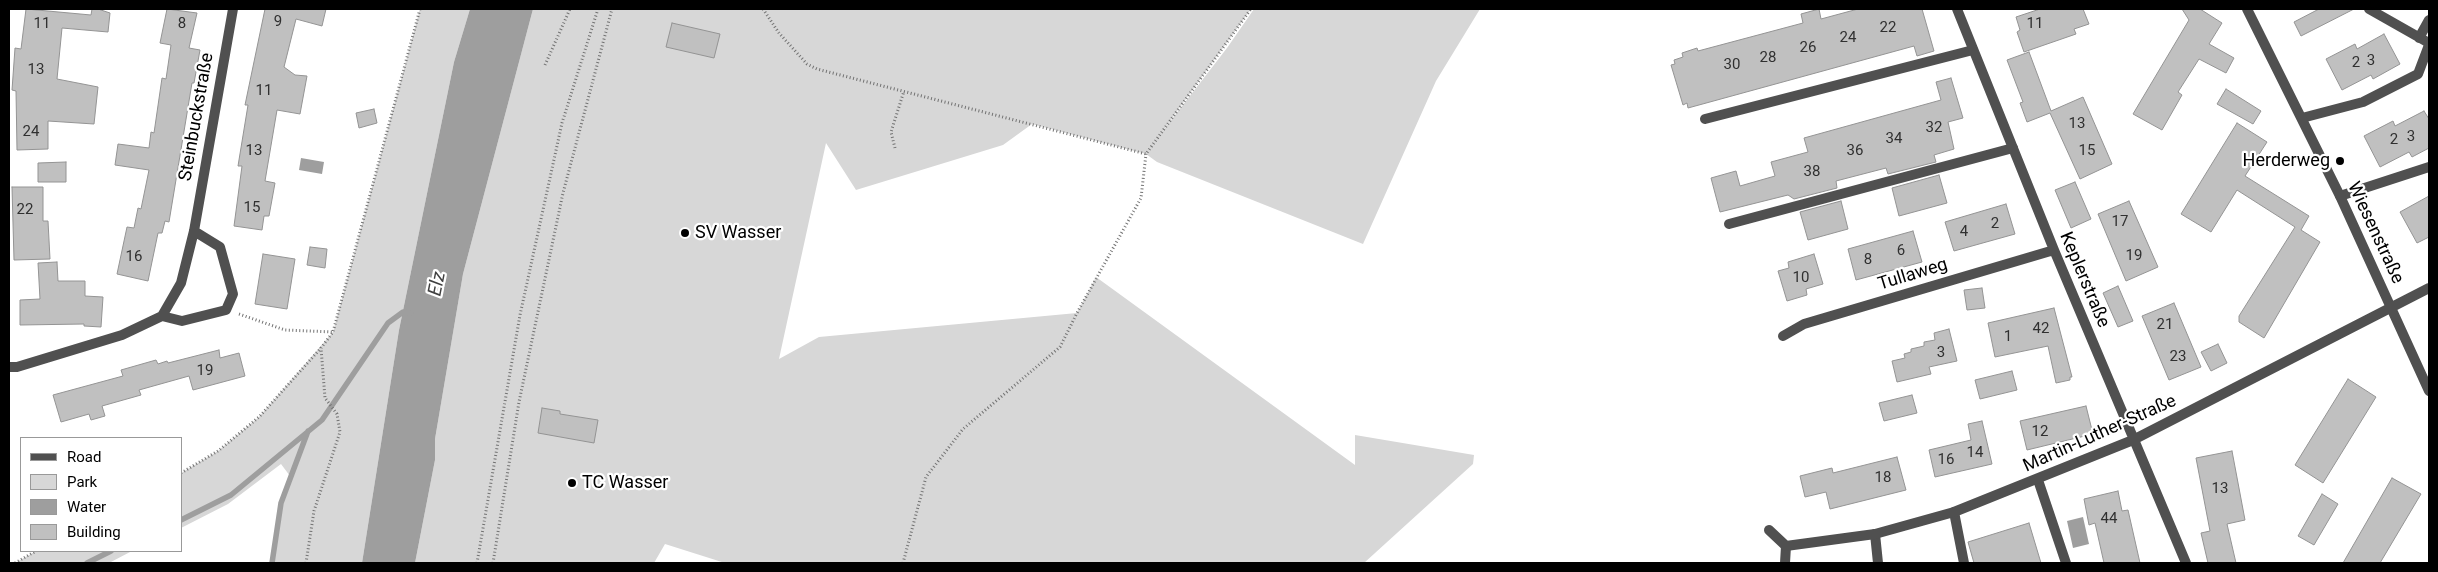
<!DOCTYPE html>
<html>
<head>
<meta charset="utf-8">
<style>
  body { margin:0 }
  #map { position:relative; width:2438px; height:572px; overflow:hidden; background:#fff; font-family:Roboto,sans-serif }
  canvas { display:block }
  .frame { position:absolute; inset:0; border:10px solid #000; pointer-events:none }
  .legend { position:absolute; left:20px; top:437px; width:162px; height:115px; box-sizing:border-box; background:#fff; border:1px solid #999; margin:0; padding:6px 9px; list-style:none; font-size:15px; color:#000 }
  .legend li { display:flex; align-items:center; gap:10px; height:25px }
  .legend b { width:25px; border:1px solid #999 }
</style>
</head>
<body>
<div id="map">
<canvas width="2438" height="572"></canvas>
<div class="frame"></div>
<ul class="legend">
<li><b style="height:6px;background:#505050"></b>Road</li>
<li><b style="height:14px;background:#d7d7d7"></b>Park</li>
<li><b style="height:14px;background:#9e9e9e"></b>Water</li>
<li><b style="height:14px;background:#c0c0c0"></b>Building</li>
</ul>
</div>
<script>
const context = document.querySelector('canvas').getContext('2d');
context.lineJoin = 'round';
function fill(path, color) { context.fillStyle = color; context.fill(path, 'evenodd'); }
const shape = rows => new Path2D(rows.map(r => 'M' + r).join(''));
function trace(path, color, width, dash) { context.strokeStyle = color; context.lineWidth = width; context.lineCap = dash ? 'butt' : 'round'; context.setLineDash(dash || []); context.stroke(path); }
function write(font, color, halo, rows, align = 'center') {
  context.font = font + ' Roboto,sans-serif'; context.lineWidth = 4.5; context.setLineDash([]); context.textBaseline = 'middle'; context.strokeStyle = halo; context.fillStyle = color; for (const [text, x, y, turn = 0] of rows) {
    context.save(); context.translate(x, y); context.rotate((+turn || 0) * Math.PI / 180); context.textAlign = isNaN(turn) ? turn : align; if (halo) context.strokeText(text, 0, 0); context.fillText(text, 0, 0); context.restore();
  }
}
fill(shape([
  [420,9,470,9,454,62,399,330,362,563,272,563,281,503,290,476,281,464,228,504,181,528,181,473,218,451,259,417,333,332],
  [533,9,1251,9,1162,132,1227,48,1254,9,1480,9,1436,81,1363,244,1157,162,1146,154,1032,124,1003,145,856,190,826,143,779,359,819,337,1077,313,1096,277,1355,465,1355,435,1474,455,1473,464,1364,563,725,563,665,544,654,563,415,563,435,460,435,439,463,274],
  [36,551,132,551,109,563,15,563]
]), '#d7d7d7');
fill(shape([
  [470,9,533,9,463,274,435,439,435,460,415,563,362,563,399,330,454,62],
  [301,158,324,162,322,174,299,170],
  [2083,517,2089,544,2073,548,2067,521]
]), '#9e9e9e');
trace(shape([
  [181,520,231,495,322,420,388,323,403,312,411,313],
  [87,563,111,551],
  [272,563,281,503,308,431]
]), '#9e9e9e', 5.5);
const building = shape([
  [26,9,91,15,92,9,98,9,110,13,108,32,62,28,57,79,98,87,94,124,48,121,48,149,17,150,16,91,12,90,15,48,21,49,26,9],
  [167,9,197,13,189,48,200,50,194,83,192,83,169,222,165,221,162,233,158,233,148,281,117,274,127,227,134,228,138,208,141,209,149,170,115,165,118,144,149,148,151,132,154,133,162,78,166,79,171,45,160,43,167,9],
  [265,9,326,9,322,26,296,19,284,67,295,75,307,76,300,114,277,110,265,181,275,183,269,216,264,216,262,230,234,226,242,166,238,166,248,105,245,105,265,9],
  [1819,9,1821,19,1858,9,1922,9,1934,51,1917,56,1914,46,1688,108,1687,103,1683,105,1671,65,1675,64,1674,60,1683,57,1682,53,1697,48,1698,51,1803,23,1801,14,1819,9],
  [2040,9,2083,9,2089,24,2074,29,2076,34,2024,52,2017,32,2020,30,2016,17,2040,9],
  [2182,9,2200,9,2222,23,2209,44,2234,58,2226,73,2199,59,2178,92,2182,95,2162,130,2133,114,2189,20,2182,9],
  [2319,9,2354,9,2301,36,2294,22,2319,9],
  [672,23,720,34,714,58,666,47,672,23],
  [2384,34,2400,64,2373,79,2371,75,2342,90,2326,59,2355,44,2357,49,2384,34],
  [2029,52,2051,111,2083,97,2112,164,2080,179,2050,113,2027,122,2020,103,2023,102,2007,60,2029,52],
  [1951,78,1963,118,1948,122,1954,149,1934,155,1936,162,1888,174,1886,168,1836,181,1837,188,1794,199,1788,195,1720,212,1711,178,1736,171,1740,186,1775,176,1771,162,1808,152,1804,138,1941,100,1936,82,1951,78],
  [2226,89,2261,111,2253,124,2217,104,2226,89],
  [374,109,377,123,359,128,356,113,374,109],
  [2424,111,2429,119,2429,148,2412,157,2409,152,2380,167,2364,136,2393,121,2395,126,2424,111],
  [2237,123,2267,142,2245,176,2309,216,2301,230,2320,242,2264,338,2239,322,2239,316,2295,227,2237,190,2211,232,2181,214,2237,123],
  [66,162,66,182,38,182,38,163,66,162],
  [1939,175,1947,203,1899,216,1892,188,1939,175],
  [2075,182,2091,219,2071,228,2055,190,2075,182],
  [12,187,43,187,43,221,48,221,50,259,14,260,12,187],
  [2429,196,2429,237,2417,243,2400,212,2429,196],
  [1841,201,1848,229,1808,240,1800,212,1841,201],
  [2129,201,2158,267,2126,281,2098,214,2129,201],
  [2006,204,2015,234,1954,251,1945,222,2006,204],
  [1913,231,1922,262,1856,280,1848,249,1913,231],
  [310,247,327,249,325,268,307,265,310,247],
  [263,254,295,259,287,309,255,304,263,254],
  [1814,254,1823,284,1806,289,1807,295,1787,301,1778,271,1789,268,1788,262,1814,254],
  [57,262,58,281,85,281,85,296,103,297,101,327,84,326,84,324,20,325,20,300,40,299,38,263,57,262],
  [2118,286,2133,321,2118,327,2103,293,2118,286],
  [1982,288,1985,308,1967,310,1964,290,1982,288],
  [2174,303,2201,367,2169,380,2142,316,2174,303],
  [2054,308,2072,377,2070,377,2070,380,2056,383,2048,346,1995,357,1988,323,2054,308],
  [1949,329,1957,361,1929,367,1931,374,1897,382,1892,361,1905,358,1904,354,1911,352,1911,349,1924,346,1924,342,1935,340,1934,333,1949,329],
  [2218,344,2227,363,2211,371,2201,352,2218,344],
  [219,350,220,358,239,353,245,376,193,390,189,376,139,390,141,395,102,406,105,416,91,420,89,414,61,422,53,395,123,376,121,370,156,360,158,364,167,361,168,363,219,350],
  [2012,371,2017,390,1980,399,1975,380,2012,371],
  [2348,379,2376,397,2323,483,2295,465,2348,379],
  [1912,395,1917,413,1884,421,1879,403,1912,395],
  [2086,406,2093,434,2027,450,2020,421,2086,406],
  [542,408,560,411,560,414,598,420,594,443,538,433,542,408],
  [1982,421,1992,464,1935,477,1929,450,1971,440,1968,424,1982,421],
  [2232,451,2245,520,2227,524,2236,563,2208,563,2201,533,2210,531,2196,458,2232,451],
  [1897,457,1906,490,1830,509,1826,492,1805,497,1800,476,1832,468,1833,473,1897,457],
  [2392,478,2421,494,2380,563,2343,563,2392,478],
  [2118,491,2122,511,2128,510,2140,563,2104,563,2095,523,2089,525,2084,499,2118,491],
  [2322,494,2338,504,2314,545,2298,536,2322,494],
  [2029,523,2041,563,1974,563,1968,542,2029,523]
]);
fill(building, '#c0c0c0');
trace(building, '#949494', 1);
trace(shape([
  [763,9,779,33,807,64,817,69,1146,154,1251,9],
  [545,65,570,9],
  [895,148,891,132,904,91],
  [239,314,285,330,333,332],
  [181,473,218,451,259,417,321,348],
  [15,563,36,551],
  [306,563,314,511,340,432,337,414,325,398,321,348,333,332,420,9],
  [477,563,520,315,562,123,598,9],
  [493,563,519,402,563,193,612,9],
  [903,563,926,477,963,429,1060,347,1077,313,1141,198,1146,154]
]), '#727272', 3, [1, 2.5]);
trace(shape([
  [1705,119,1973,50],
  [1729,224,2013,148],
  [2038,480,2066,563],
  [1954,512,1964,563],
  [1875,534,1878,563],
  [1785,563,1786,546]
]), '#505050', 10);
trace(shape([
  [2302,118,2363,102,2418,74,2429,45],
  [2340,196,2429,167]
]), '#505050', 10);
trace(shape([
  [1957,9,2054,250,2186,563],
  [2247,9,2340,196,2429,391],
  [2369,9,2429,43],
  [2419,38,2429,20],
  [162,316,182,321,226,310,233,294,220,247,194,231],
  [1783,336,1804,324,2054,250],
  [9,367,17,367,122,335,162,316,181,283,194,231,233,9],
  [1769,530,1786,546,1875,534,1954,512,2133,440,2429,288]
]), '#505050', 10);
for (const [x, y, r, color] of [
  [2340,161,5,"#000"],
  [685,233,5,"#000"],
  [572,483,5,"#000"]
]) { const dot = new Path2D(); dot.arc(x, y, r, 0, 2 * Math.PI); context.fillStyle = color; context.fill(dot); trace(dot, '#fff', 2); }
write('15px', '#303030', null, [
  ["9",278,22],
  ["11",42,24],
  ["8",182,24],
  ["11",2035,24],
  ["22",1888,28],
  ["24",1848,38],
  ["26",1808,48],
  ["28",1768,58],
  ["3",2371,61],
  ["2",2356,63],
  ["30",1732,65],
  ["13",36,70],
  ["11",264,91],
  ["13",2077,124],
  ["32",1934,128],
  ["24",31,132],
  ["3",2411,137],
  ["34",1894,139],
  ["2",2394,140],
  ["13",254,151],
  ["36",1855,151],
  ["15",2087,151],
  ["38",1812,172],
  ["15",252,208],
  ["22",25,210],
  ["17",2120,222],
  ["2",1995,224],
  ["4",1964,232],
  ["6",1901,251],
  ["19",2134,256],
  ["16",134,257],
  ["8",1868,260],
  ["10",1801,278],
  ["21",2165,325],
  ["42",2041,329],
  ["1",2008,337],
  ["3",1941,353],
  ["23",2178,357],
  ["19",205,371],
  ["12",2040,432],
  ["14",1975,453],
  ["16",1946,460],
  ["18",1883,478],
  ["13",2220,489],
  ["44",2109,519]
]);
write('18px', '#000', '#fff', [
  ["Steinbuckstraße",197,117,-80],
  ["Wiesenstraße",2375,233,65],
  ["Tullaweg",1913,275,-17],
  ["Keplerstraße",2084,280,67],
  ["Martin-Luther-Straße",2100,434,-24]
]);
write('18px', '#000', '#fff', [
  ["Herderweg",2330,161,"right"],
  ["SV Wasser",695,233],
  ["TC Wasser",582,483]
], 'left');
write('italic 19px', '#3f3f3f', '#fff', [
  ["Elz",438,284,-79]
]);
</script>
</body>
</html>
